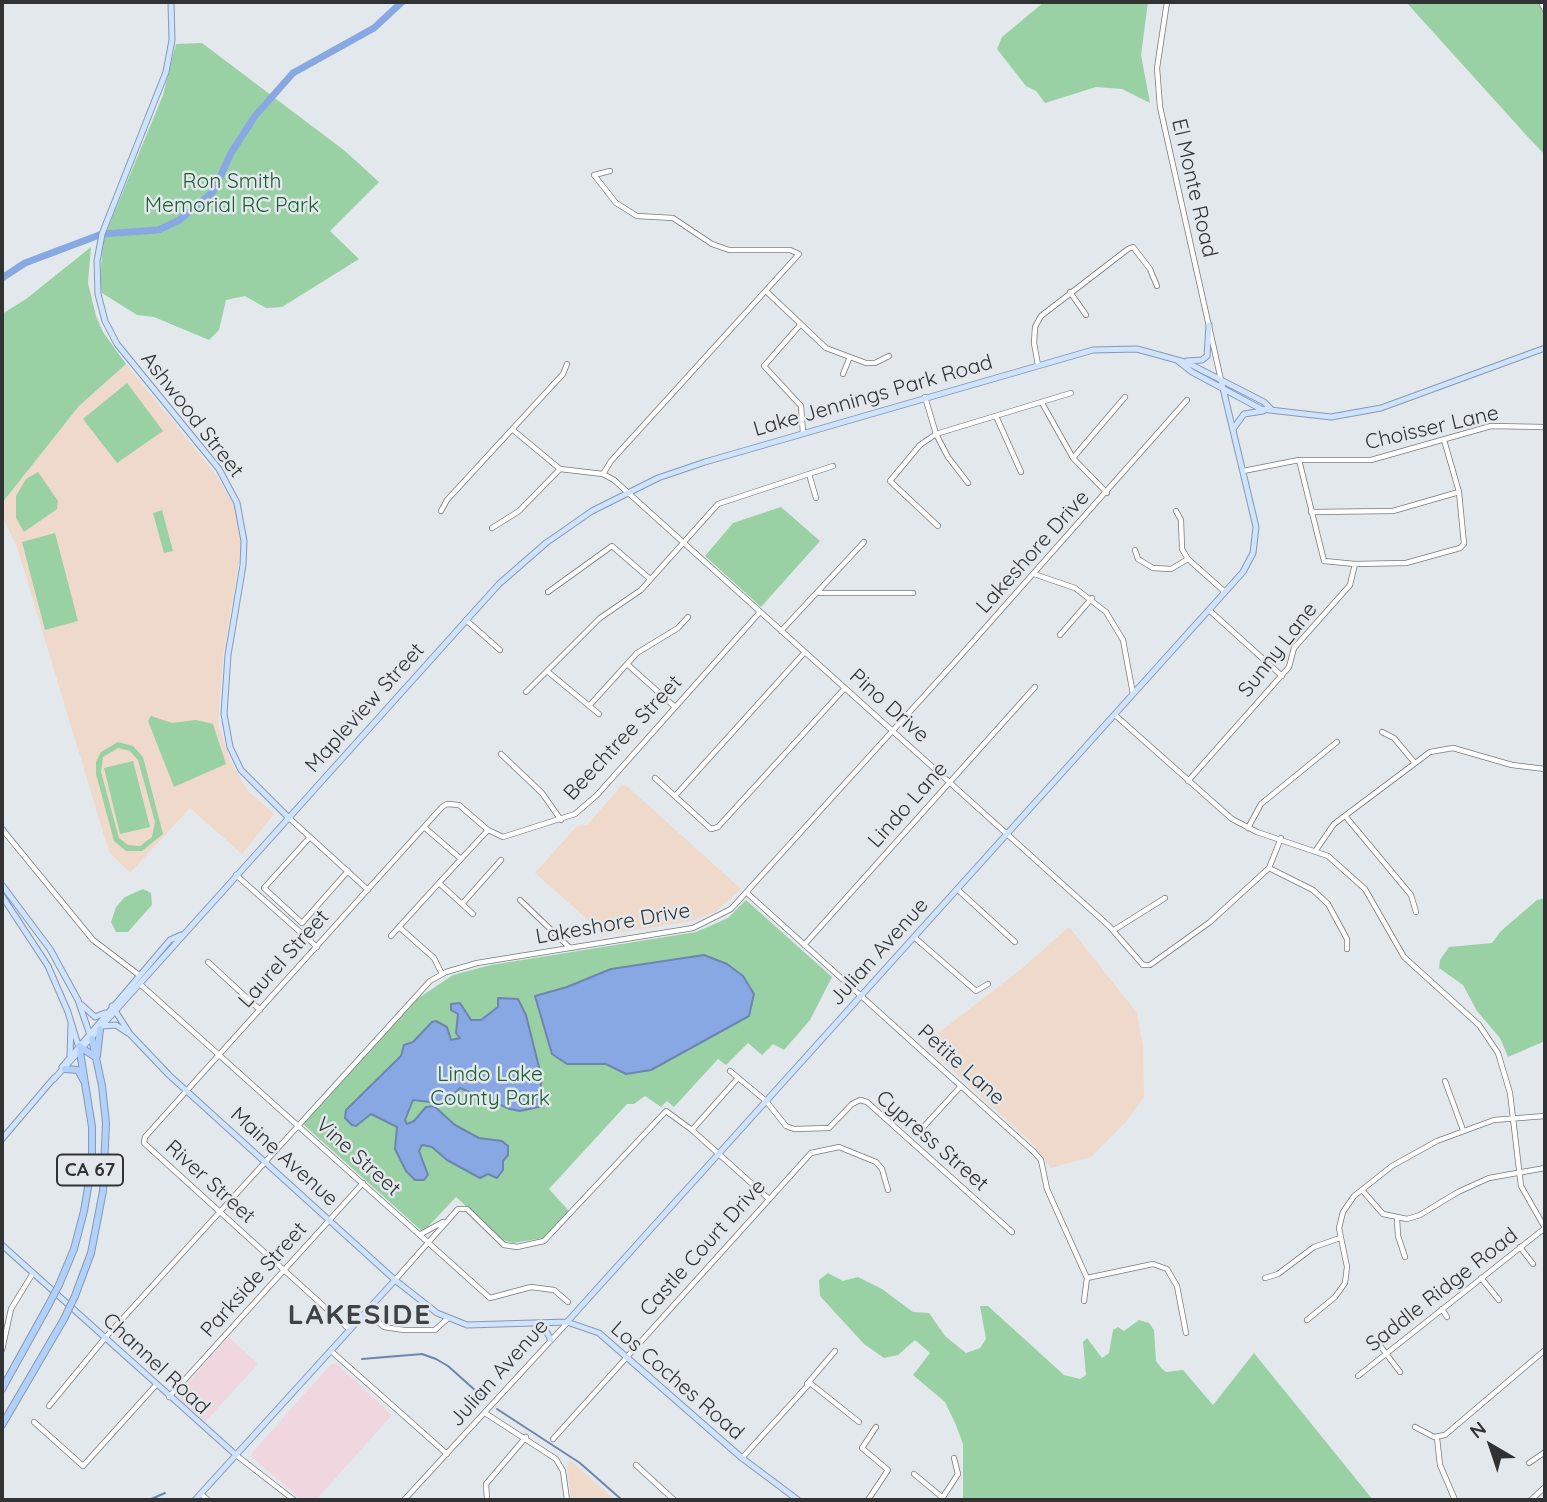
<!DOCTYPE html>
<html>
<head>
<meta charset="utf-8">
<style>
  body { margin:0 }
  #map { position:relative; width:1547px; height:1502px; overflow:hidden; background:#e3e8ed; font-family:Quicksand,sans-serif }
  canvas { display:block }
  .frame { position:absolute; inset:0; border:4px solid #303234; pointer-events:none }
  .north { position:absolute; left:1456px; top:1411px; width:70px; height:70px; -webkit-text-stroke:5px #e3e8ed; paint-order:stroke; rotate:321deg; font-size:19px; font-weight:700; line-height:28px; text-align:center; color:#303234 }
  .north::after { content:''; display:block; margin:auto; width:24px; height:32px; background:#303234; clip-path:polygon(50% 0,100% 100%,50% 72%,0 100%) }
</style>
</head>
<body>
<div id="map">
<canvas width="1547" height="1502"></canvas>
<div class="frame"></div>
<div class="north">N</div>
</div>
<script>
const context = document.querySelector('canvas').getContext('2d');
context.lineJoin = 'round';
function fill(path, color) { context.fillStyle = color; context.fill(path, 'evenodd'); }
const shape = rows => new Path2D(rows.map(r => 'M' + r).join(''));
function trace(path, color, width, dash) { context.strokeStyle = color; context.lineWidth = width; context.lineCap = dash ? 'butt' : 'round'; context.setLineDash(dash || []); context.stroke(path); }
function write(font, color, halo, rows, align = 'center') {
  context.font = font + ' Quicksand,sans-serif'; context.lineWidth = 5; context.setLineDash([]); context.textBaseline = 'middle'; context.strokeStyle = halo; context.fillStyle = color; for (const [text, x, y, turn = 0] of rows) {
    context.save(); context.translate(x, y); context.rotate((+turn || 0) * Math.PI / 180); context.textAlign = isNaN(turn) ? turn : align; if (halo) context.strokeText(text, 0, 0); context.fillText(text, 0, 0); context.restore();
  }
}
fill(shape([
  [229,1337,258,1364,204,1423,175,1397],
  [336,1363,392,1415,316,1500,302,1500,252,1457,252,1453,330,1365]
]), '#efd6df');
fill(shape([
  [126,364,217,476,235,508,242,544,223,657,218,723,231,762,248,791,274,814,242,854,190,808,130,873,109,852,17,547,2,516,2,503,79,406],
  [622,785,628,787,741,889,715,912,691,921,605,935,535,873,577,826,587,825],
  [1069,927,1137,1013,1143,1046,1144,1097,1125,1123,1091,1157,1051,1168,1032,1143,924,1044,1019,971],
  [570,1460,615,1500,571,1500,567,1467]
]), '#eed9cb');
fill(shape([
  [1044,2,1148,2,1141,55,1150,103,1122,89,1096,87,1045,103,1036,91,1026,86,997,49,1002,37],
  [1406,2,1545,2,1545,155,1527,136],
  [202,43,345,151,379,182,330,231,359,259,282,307,266,308,245,296,226,300,219,330,209,340,154,317,137,315,102,293,100,280,103,240,163,95,176,44],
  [91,247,88,283,96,316,103,332,126,364,79,406,2,503,2,314,26,299],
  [127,383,163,431,117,463,83,419],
  [38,472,58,501,57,509,24,532,16,518,16,496,26,479],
  [781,507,820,541,761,607,705,556,733,523],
  [162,510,173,551,164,553,153,513],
  [55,533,78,621,45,630,22,542],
  [151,716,172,723,196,720,213,724,226,764,174,787,148,721],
  [118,742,133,746,143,757,163,834,142,851,126,851,114,841,96,774,96,762,101,752],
  [118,748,130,751,138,760,155,822,152,837,140,846,128,845,119,838,101,772,103,757],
  [133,761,150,827,120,834,104,768],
  [143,889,151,893,152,905,128,932,116,932,111,922,116,907,125,897],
  [1545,898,1545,1041,1508,1057,1500,1038,1477,1011,1463,985,1439,968,1440,960,1449,947,1492,943,1501,931,1537,900],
  [746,900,832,977,810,1020,784,1050,773,1044,762,1055,748,1043,726,1065,718,1059,674,1107,667,1101,661,1107,645,1096,634,1104,627,1104,549,1189,569,1211,544,1238,513,1243,503,1240,456,1197,423,1232,303,1124,414,1001,453,975,491,965,696,932,728,918],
  [828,1273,843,1281,858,1277,882,1289,913,1312,929,1313,945,1336,966,1353,980,1348,986,1339,980,1306,988,1306,1064,1375,1080,1379,1086,1375,1083,1342,1087,1338,1102,1358,1109,1353,1113,1330,1118,1327,1124,1331,1139,1320,1149,1323,1154,1330,1156,1361,1162,1369,1166,1372,1183,1370,1213,1405,1254,1353,1373,1500,963,1500,963,1444,956,1425,945,1402,913,1375,930,1353,915,1340,898,1355,884,1358,864,1344,820,1296,819,1280]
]), '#99d1a5');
const water = shape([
  [704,955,727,964,743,976,754,994,749,1016,651,1070,626,1074,606,1064,567,1064,552,1054,535,996,567,987,611,969,704,955],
  [498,998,518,999,526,1015,542,1079,540,1089,543,1106,520,1111,510,1109,460,1088,449,1099,439,1103,413,1100,405,1120,407,1124,414,1121,426,1107,434,1106,455,1125,479,1138,502,1141,508,1146,508,1155,503,1161,503,1170,497,1178,488,1174,480,1178,447,1160,432,1147,422,1145,419,1151,428,1175,424,1180,415,1180,406,1171,395,1149,397,1127,371,1114,356,1126,352,1125,345,1118,346,1110,401,1056,404,1045,413,1042,432,1022,436,1021,447,1027,451,1040,460,1038,456,1033,458,1014,451,1010,451,1004,460,1003,471,1020,481,1020,498,1007,498,998]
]);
fill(water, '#88a8e4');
trace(water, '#6e85af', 2);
trace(shape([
  [362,1359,422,1354,436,1359,448,1366,486,1400],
  [497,1409,580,1463,622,1500],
  [149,1500,165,1493]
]), '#6e85af', 2);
trace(shape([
  [2,278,25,263,102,234,158,230,178,221,213,192,231,153,255,116,293,73,374,28,402,2]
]), '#88a8e4', 7);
const minor = shape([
  [1167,2,1157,68,1160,107,1221,380],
  [1541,2,1545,10],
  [767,292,826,348,866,363,875,363,889,356],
  [1070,292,1086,315],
  [800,325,764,366,801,406,803,433],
  [1038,365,1034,343,1035,327,1041,316,1128,249,1133,247,1150,269,1157,286],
  [843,374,849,359],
  [925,397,936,434,948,457,968,483],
  [1042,403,1073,458,1107,493],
  [996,416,1021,472],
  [513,430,560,469,603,474,614,480,1109,926,1143,965,1150,965,1210,922,1269,868,1281,838],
  [1073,458,1125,397],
  [1299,460,1324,561,1355,564,1406,563,1460,548,1464,544,1459,492,1444,440],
  [1243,471,1299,460,1371,460,1491,426,1545,427],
  [603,474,611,461,799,254,790,250,729,250,712,244,673,218,637,216,616,203,594,175,610,171],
  [809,474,816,498],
  [441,511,447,500,563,374,567,364],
  [1176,511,1181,520,1182,549,1188,559,1225,592],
  [1311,512,1393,511,1459,492],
  [938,526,890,481,920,445,936,434,1071,393],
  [492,528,519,511,560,469],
  [1135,550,1138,559,1153,568,1171,569,1188,559],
  [1034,574,1075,588,1106,612,1123,640,1133,694],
  [548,592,612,546,650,579],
  [820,593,913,593],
  [1209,610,1282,676],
  [466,620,500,650],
  [781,631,864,542],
  [1060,635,1092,598],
  [627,664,675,707],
  [547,671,599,714],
  [526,692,600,618,641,590,718,504,833,466],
  [589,706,637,653,678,628,688,617],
  [1115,715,1232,819,1257,832,1328,856,1365,889,1404,957,1479,1025,1498,1053,1510,1093,1521,1186,1545,1228],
  [1382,732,1394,738,1414,762],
  [501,754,542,793,561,820],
  [655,778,711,829,718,827,845,688],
  [1188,781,1289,667,1294,648,1350,585,1355,564],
  [675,796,805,652],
  [288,817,368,890],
  [1346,817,1411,895,1416,912],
  [424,827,461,859,488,830],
  [1248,828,1261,804,1337,742],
  [2,829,93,940,139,975],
  [310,837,264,888,302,923,348,871],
  [1316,850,1334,824,1430,752,1453,748,1512,765,1545,769],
  [461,859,439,883,462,904,501,860],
  [1269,868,1313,890,1328,904,1347,939,1347,949],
  [236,875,317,947],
  [957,889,1015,942],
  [747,893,1034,1152,1041,1160,1047,1189,1087,1278,1084,1301],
  [520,900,569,947],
  [462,904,473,914],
  [399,927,439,883],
  [1114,930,1165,898],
  [391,936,399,927,434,958,442,974],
  [914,937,976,991,988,984],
  [804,945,1035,687],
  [208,962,260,1010],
  [141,985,490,1298,531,1287,554,1290,568,1302],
  [730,1071,766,1101,786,1126,794,1129,829,1128,852,1104,860,1100,867,1102,1012,1232],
  [1445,1081,1463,1130],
  [692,1130,738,1078],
  [917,1134,961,1086],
  [1362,1190,1383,1214,1407,1219,1420,1215,1458,1192,1489,1178,1545,1168],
  [1397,1219,1398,1236,1405,1257],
  [421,1234,443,1222],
  [1520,1247,1533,1264],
  [1087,1278,1153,1264,1167,1269,1177,1286,1186,1333],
  [1265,1278,1278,1274,1314,1247,1340,1238],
  [1481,1278,1499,1300],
  [395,1280,458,1209,467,1209,504,1245,517,1247,544,1241,666,1111,692,1130,769,1199],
  [1442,1309,1447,1317],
  [366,1312,384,1327,404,1330,435,1330,447,1319],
  [1307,1320,1335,1297,1345,1283,1347,1267,1339,1228,1343,1212,1354,1196,1392,1166,1437,1141,1494,1120,1545,1116],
  [350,1330,144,1143,145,1137,442,807,447,804,459,805,488,830,503,837,575,814,597,795,760,612],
  [1375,1339,1400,1372],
  [2,1350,11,1309,33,1273],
  [331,1351,447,1454],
  [1358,1376,1545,1228],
  [807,1384,835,1351],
  [169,1397,363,1183],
  [49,1406,105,1338,430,981,446,972,477,963,693,928,731,909,954,663,1187,400],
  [485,1413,556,1459,563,1471,567,1500],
  [34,1422,83,1466,156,1385],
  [1415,1427,1434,1437,1445,1435,1545,1350],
  [1437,1438,1440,1465,1455,1500],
  [553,1439,811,1153,839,1147,876,1162,882,1169,888,1190],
  [236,1455,294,1500],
  [742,1458,810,1383,859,1422],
  [1529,1463,1545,1452],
  [636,1465,674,1500],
  [914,1474,943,1498],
  [201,1494,208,1500],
  [404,1500,567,1323],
  [487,1500,486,1484,526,1437],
  [868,1500,888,1470,862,1448,876,1427],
  [941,1500,958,1474,954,1458],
  [1531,1500,1545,1487]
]);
const major = shape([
  [171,2,172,40,166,72,102,234,97,261,98,294,105,321,117,344,219,469,237,503,244,541,243,565,228,655,224,714,230,747,241,770,288,817],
  [1178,361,1192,372,1261,409,1331,417,1381,408,1545,348],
  [1187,361,1202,360,1207,356,1209,325],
  [1233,429,1244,414,1263,411],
  [2,831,3,830],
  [2,885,50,949,78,1000,90,1035],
  [2,896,48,966,68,1012,79,1048],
  [82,1005,95,1017,105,1013],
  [112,1006,130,1034,169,1075,395,1280,437,1313,467,1325,567,1322,599,1333,742,1458,798,1500],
  [102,1026,116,1025,128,1033],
  [70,1056,71,1024],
  [62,1067,170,940,181,935],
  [54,1079,499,584,546,543,592,511,658,478,705,462,1093,350,1137,349,1188,363,1264,402,1272,410],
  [2,1139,54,1078],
  [2,1245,236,1455],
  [567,1322,1243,572,1253,553,1256,527,1221,380],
  [537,1324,545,1329,551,1340],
  [195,1500,395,1280]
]);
const highway = shape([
  [79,1046,95,1057],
  [97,1056,100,1029],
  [65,1069,78,1070,84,1081],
  [59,1285,74,1249,84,1211,92,1164,92,1127,80,1052],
  [75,1296,91,1253,103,1191,106,1123,102,1086,92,1039],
  [2,1389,48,1306],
  [2,1425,64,1319]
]);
trace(minor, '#767a7f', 6);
trace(major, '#8499b5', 7);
trace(highway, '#8499b5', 8);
trace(minor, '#fff', 4.5);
trace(major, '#d0e3fc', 5);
trace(highway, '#b1d1fa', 6);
const highwayBridge = shape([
  [48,1306,59,1285],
  [64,1319,75,1296]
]);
trace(highwayBridge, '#8499b5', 8, []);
trace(highwayBridge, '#b1d1fa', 6);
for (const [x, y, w] of [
  [90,1170,66]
]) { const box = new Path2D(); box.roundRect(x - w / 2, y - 15.5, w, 31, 5); context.fillStyle = '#e3e8ed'; context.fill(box); trace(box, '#303234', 2); }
write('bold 19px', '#303234', null, [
  ["CA 67",90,1170]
]);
write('21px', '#1b5f31', '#e3e8ed', [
  ["Ron Smith",232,182],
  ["Memorial RC Park",232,206],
  ["Lindo Lake",490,1075],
  ["County Park",490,1099]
]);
write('21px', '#303234', '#e3e8ed', [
  ["El Monte Road",1194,188,77],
  ["Lake Jennings Park Road",873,396,-16],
  ["Ashwood Street",192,415,52],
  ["Choisser Lane",1432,428,-13],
  ["Lakeshore Drive",1033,552,-48],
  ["Sunny Lane",1278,650,-52],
  ["Pino Drive",889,706,42],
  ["Mapleview Street",365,708,-48],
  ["Beechtree Street",623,738,-47],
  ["Lindo Lane",908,805,-48],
  ["Lakeshore Drive",613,924,-10],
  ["Julian Avenue",879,952,-48],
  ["Laurel Street",284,959,-48],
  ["Petite Lane",961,1065,42],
  ["Cypress Street",932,1141,41],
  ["Maine Avenue",284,1157,42],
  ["Vine Street",358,1157,42],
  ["River Street",210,1182,42],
  ["Castle Court Drive",703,1248,-48],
  ["Parkside Street",254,1280,-48],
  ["Saddle Ridge Road",1442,1290,-38],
  ["Channel Road",156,1364,43],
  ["Julian Avenue",499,1373,-48],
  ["Los Coches Road",677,1381,41]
]);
context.letterSpacing = '2px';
write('bold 28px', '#3f4347', '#e3e8ed', [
  ["LAKESIDE",360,1316]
]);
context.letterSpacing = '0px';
</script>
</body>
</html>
